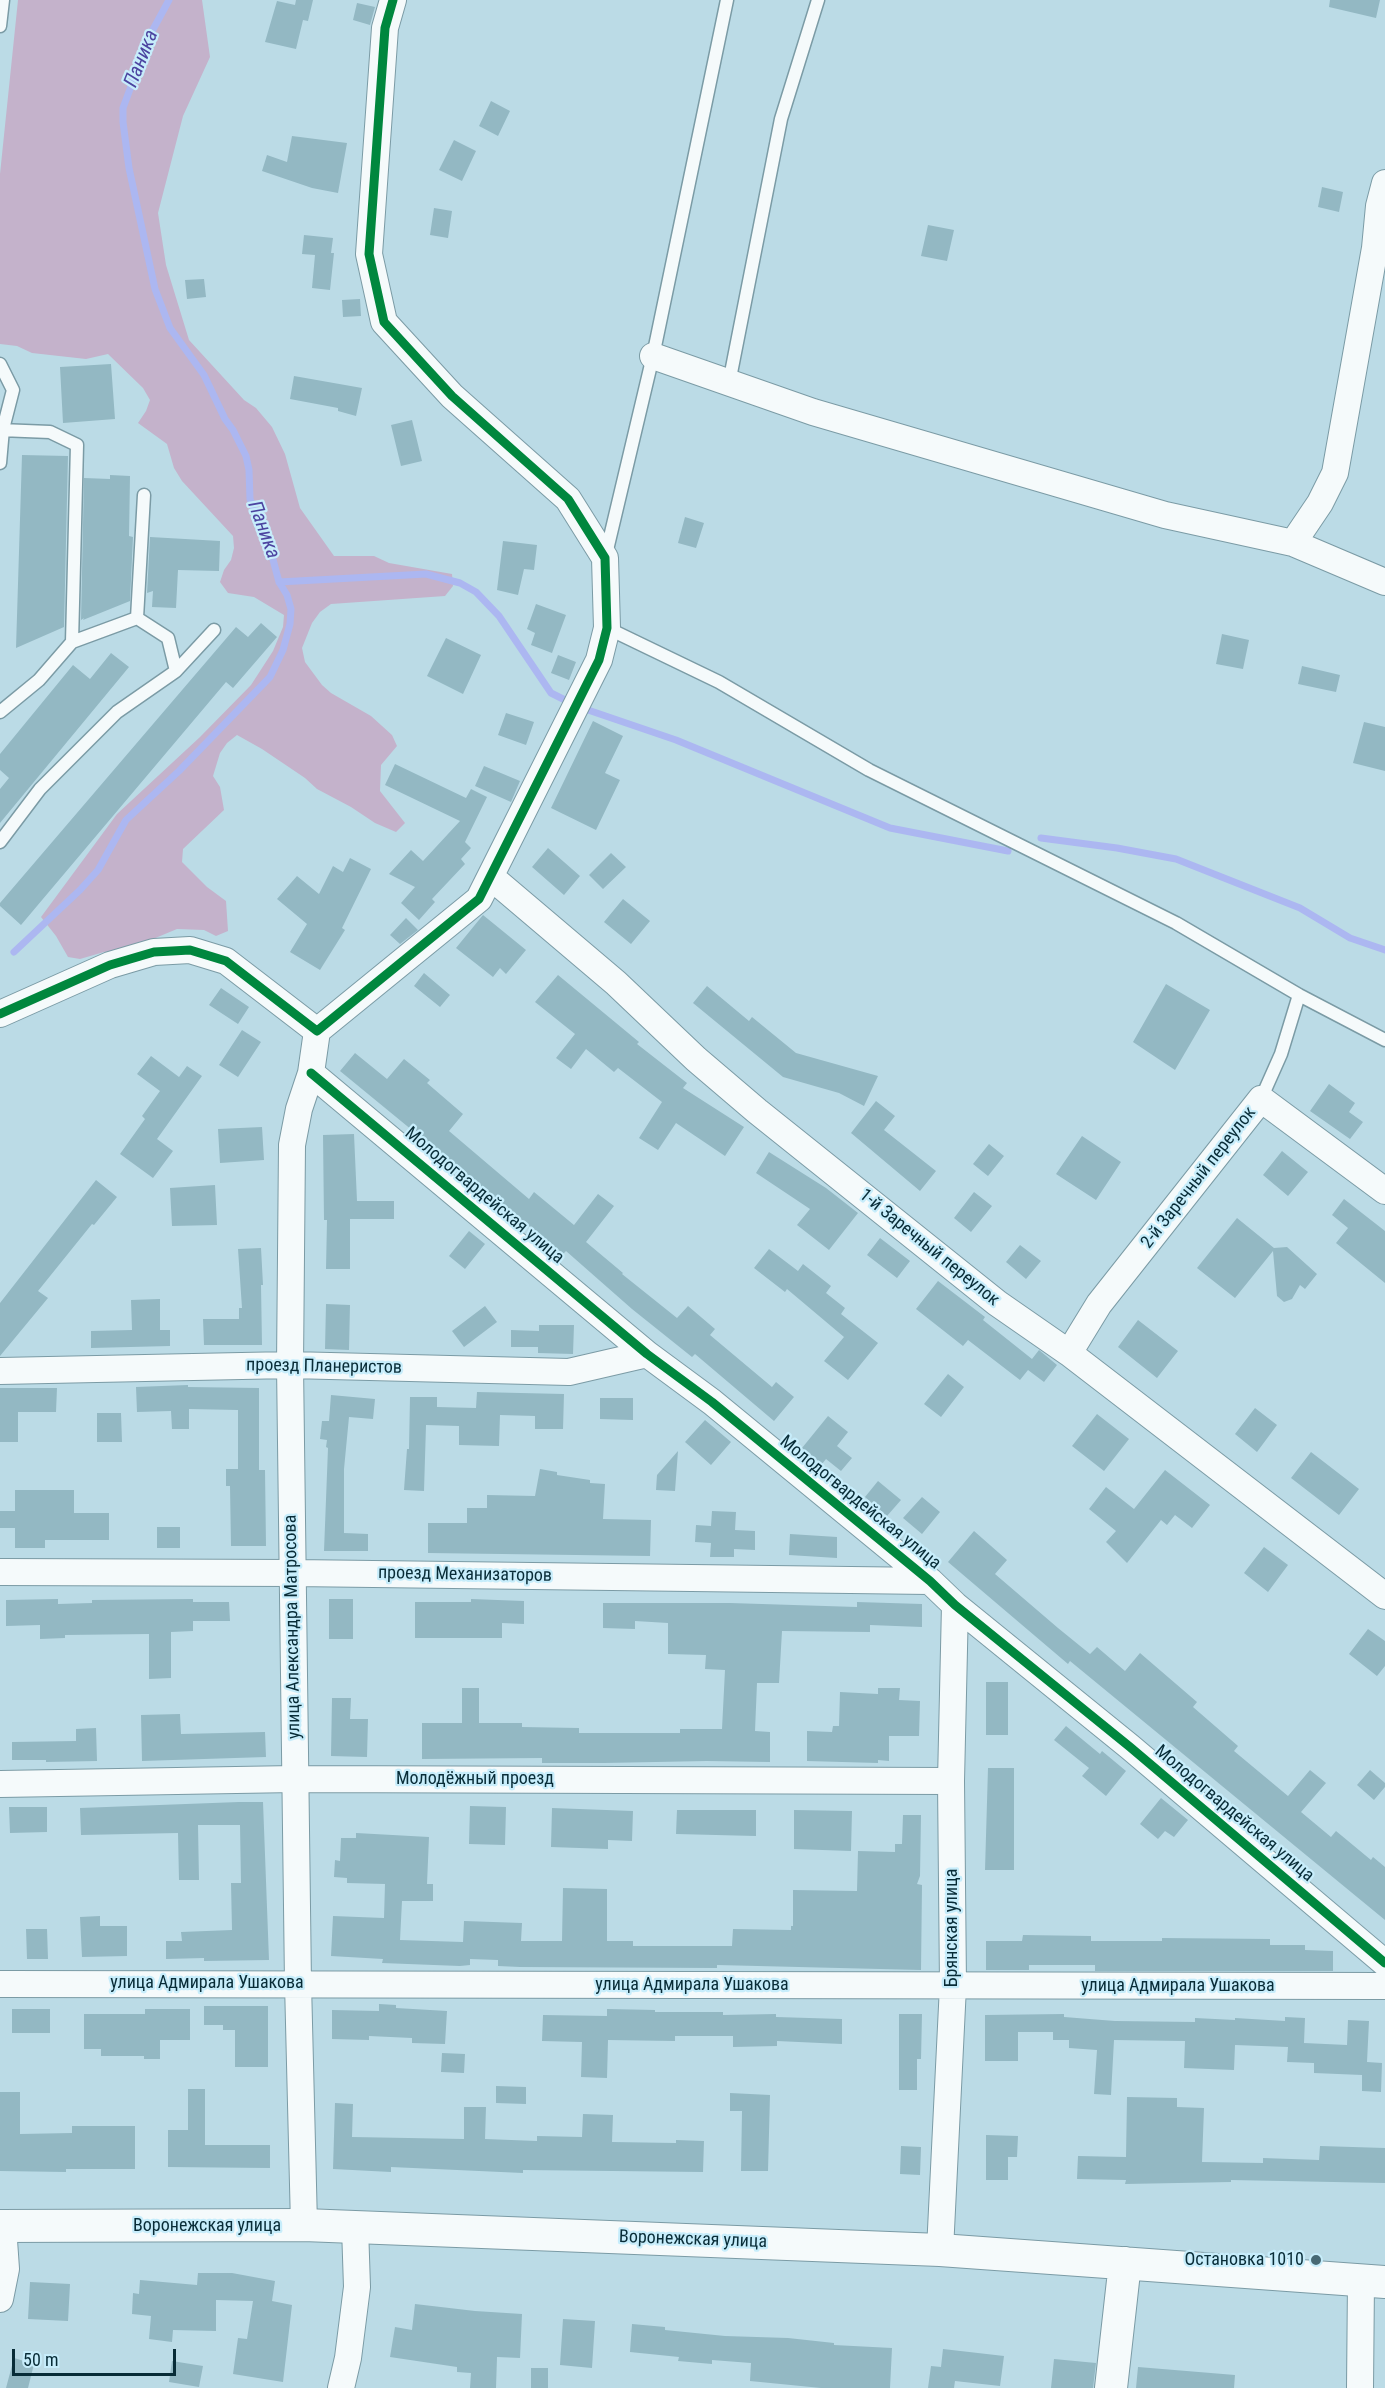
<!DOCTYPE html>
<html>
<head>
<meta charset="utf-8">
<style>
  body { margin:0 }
  #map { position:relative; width:1385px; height:2388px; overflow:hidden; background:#bbdbe6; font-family:"Roboto Condensed",sans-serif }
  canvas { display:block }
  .scale { position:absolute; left:12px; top:2349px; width:164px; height:27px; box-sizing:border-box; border:3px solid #082c37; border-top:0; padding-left:8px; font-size:18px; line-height:21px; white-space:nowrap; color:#082c37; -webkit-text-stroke:4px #c7edfb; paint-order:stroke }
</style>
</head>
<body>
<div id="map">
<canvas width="1385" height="2388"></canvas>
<div class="scale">50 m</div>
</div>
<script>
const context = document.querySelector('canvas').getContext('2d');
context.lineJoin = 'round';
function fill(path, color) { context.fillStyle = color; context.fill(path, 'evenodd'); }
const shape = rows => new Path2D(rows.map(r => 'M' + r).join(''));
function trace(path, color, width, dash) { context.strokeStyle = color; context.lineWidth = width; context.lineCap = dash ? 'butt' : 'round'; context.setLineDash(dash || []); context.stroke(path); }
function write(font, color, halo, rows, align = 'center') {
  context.font = font + ' "Roboto Condensed",sans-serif'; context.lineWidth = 4.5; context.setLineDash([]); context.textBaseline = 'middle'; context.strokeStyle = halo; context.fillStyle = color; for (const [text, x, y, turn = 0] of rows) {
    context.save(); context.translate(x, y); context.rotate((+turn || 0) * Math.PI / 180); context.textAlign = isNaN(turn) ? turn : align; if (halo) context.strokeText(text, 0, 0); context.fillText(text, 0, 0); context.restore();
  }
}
fill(shape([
  [18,0,202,0,210,57,183,116,158,213,166,265,189,340,244,400,256,408,272,427,285,454,300,508,334,556,374,556,389,563,452,574,453,586,445,596,331,604,320,612,312,623,302,648,305,662,322,685,331,693,371,716,392,735,397,746,381,765,380,791,405,823,396,832,375,823,351,807,317,789,305,778,262,749,237,735,227,743,220,753,213,776,220,787,224,810,183,849,182,862,207,887,226,901,228,931,216,936,204,930,177,929,129,949,104,952,80,959,68,957,56,936,41,917,117,814,200,737,251,685,273,651,283,627,284,615,254,597,228,593,220,582,224,570,231,560,234,548,233,536,182,481,174,468,167,444,138,423,146,411,150,400,143,388,108,354,86,359,32,353,17,346,0,344,0,174]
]), '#c4b2cb');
trace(shape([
  [279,582,426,574,460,583,476,592,499,616,551,693,565,700],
  [588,710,676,740,890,828,1008,851],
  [1041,838,1117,848,1176,859,1300,908,1350,938,1385,950],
  [14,952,80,890,98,870,126,820,179,771,270,677,283,650,290,624,291,609,287,595,279,582,271,552,250,499,249,470,246,456,233,430,225,419,204,375,170,328,155,289,129,168,123,122,123,108,150,35,169,0]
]), '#acb7f1', 7);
fill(shape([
  [296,0,313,0,308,21,303,20,296,49,265,42,277,1,295,5],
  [1330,0,1380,0,1376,18,1329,7],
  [357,3,375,7,370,25,353,20],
  [491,101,510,111,498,136,479,126],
  [292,136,347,143,338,193,312,188,262,171,267,155,287,162],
  [454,140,476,151,462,181,439,170],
  [1322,187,1343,192,1339,212,1318,207],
  [434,208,452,211,448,238,430,235],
  [928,225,954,230,947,261,921,256],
  [304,235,333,238,331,253,334,253,330,290,312,288,315,255,302,254],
  [204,279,206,297,187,299,185,280],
  [360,299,361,316,343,317,342,300],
  [111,364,115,419,63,423,60,367],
  [294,376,362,388,356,416,338,411,338,408,290,399],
  [412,420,422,461,401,466,391,425],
  [22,455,68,456,64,627,16,648],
  [110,475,130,476,129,536,133,537,130,601,83,620,84,618,81,620,84,478,110,479],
  [685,517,704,523,696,548,678,543],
  [150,537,220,541,219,571,178,570,176,608,152,607,153,591,147,593],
  [503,541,537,545,534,570,524,569,518,595,497,590],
  [536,604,566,615,552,653,531,645,535,633,527,629],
  [261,623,277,637,233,688,226,682,21,925,0,906,0,903,236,627,248,637],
  [1222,634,1249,640,1243,669,1216,664],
  [446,638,481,655,463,694,427,676],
  [111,653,129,667,0,823,0,789,9,778,0,770,0,754,73,665,90,679],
  [558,655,576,662,569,680,551,673],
  [1302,666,1340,675,1336,692,1298,684],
  [506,713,534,722,526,745,498,735],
  [593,721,623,736,605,773,620,780,596,830,551,808],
  [1364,722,1385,727,1385,771,1353,763],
  [395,764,466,798,471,789,487,797,465,842,471,848,461,859,465,864,432,899,435,902,419,920,401,903,415,887,389,874,411,850,423,861,460,821,385,785],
  [484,766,520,781,511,802,475,786],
  [548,848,580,876,564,895,532,867],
  [611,853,626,867,603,889,589,875],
  [350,858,371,869,342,928,345,930,320,970,290,952,307,924,277,899,297,876,319,894,333,866,343,872],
  [623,899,650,921,631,944,604,922],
  [483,915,526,950,506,974,500,968,493,977,456,948],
  [406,918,418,930,400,944,390,935],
  [424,973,450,995,440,1007,414,986],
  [558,975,639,1042,637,1044,687,1083,683,1088,744,1127,725,1156,676,1123,658,1150,639,1138,662,1102,618,1068,614,1072,586,1049,571,1069,556,1058,575,1034,535,1002],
  [1166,984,1210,1010,1175,1070,1133,1042],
  [707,986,749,1021,752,1017,796,1053,878,1076,864,1106,839,1093,783,1077,693,1003],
  [221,988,249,1007,238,1024,209,1005],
  [242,1030,261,1042,238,1077,219,1065],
  [355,1053,387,1079,404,1059,430,1080,427,1083,463,1114,449,1131,529,1199,534,1192,574,1225,598,1194,614,1206,586,1242,623,1273,622,1274,677,1318,688,1306,715,1329,710,1335,772,1387,776,1382,794,1397,774,1421,695,1354,692,1357,632,1309,566,1251,563,1254,340,1071],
  [151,1056,179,1077,187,1066,202,1076,157,1139,173,1151,153,1178,120,1154,145,1119,142,1116,160,1091,137,1074],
  [1329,1084,1355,1103,1349,1112,1363,1122,1350,1139,1310,1111],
  [876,1101,895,1116,884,1130,936,1171,920,1191,851,1133],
  [262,1127,264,1160,220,1163,218,1129],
  [354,1134,357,1201,394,1201,394,1219,350,1219,350,1269,326,1269,327,1220,324,1220,323,1135],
  [1082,1136,1121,1162,1096,1200,1056,1174],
  [989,1144,1004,1156,988,1176,973,1164],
  [1282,1151,1308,1172,1288,1196,1263,1175],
  [769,1152,826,1188,858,1213,829,1250,797,1225,810,1209,756,1173],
  [96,1180,117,1197,94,1225,92,1224,38,1291,48,1298,0,1356,0,1303],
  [215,1185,217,1225,172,1226,170,1188],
  [974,1192,992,1206,971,1232,954,1218],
  [1344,1199,1385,1231,1385,1283,1336,1243,1348,1228,1332,1215],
  [1237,1218,1274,1248,1287,1247,1317,1274,1305,1289,1300,1285,1292,1299,1284,1302,1277,1296,1273,1251,1235,1298,1197,1268],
  [469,1231,485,1244,465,1269,449,1256],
  [880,1238,910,1261,897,1278,867,1255],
  [1020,1245,1041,1261,1026,1279,1006,1262],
  [261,1248,263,1285,261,1285,262,1345,204,1345,203,1319,239,1319,239,1308,242,1308,238,1249],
  [769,1249,798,1271,803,1264,831,1286,826,1293,845,1308,841,1314,878,1343,848,1380,824,1361,844,1337,787,1289,785,1292,754,1268],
  [938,1281,985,1317,983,1320,1032,1359,1039,1350,1057,1365,1044,1382,1028,1370,1020,1380,968,1340,963,1346,916,1309],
  [160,1299,160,1330,170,1330,170,1346,91,1348,91,1331,132,1330,131,1300],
  [326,1304,350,1305,349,1350,325,1349],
  [485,1306,497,1322,464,1347,452,1331],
  [1138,1320,1178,1351,1157,1378,1118,1347],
  [539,1325,574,1325,573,1354,538,1353,538,1347,511,1347,511,1330,539,1331],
  [948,1374,964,1387,941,1417,924,1404],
  [188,1385,188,1387,259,1388,259,1470,265,1470,266,1546,231,1546,230,1486,226,1486,226,1469,238,1469,238,1410,189,1409,189,1429,172,1429,171,1411,137,1412,136,1387],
  [0,1388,57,1388,56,1412,18,1412,18,1442,0,1442],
  [477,1392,564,1394,563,1429,535,1429,535,1416,500,1415,499,1446,459,1445,459,1426,426,1425,424,1491,404,1490,407,1449,409,1449,410,1397,437,1397,437,1407,476,1408],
  [331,1395,375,1399,373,1419,349,1417,344,1469,344,1533,368,1534,368,1551,324,1551,328,1448,326,1447,327,1440,320,1439,322,1421,329,1421],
  [600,1398,633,1398,633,1420,600,1419],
  [1255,1408,1277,1425,1257,1452,1235,1434],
  [97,1413,121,1413,122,1442,97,1442],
  [1097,1414,1129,1439,1104,1471,1072,1446],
  [828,1416,848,1432,837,1446,852,1458,841,1471,826,1459,822,1464,802,1448],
  [705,1420,731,1442,711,1465,685,1442],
  [678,1451,675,1491,656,1490,657,1475],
  [1311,1452,1359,1489,1339,1515,1291,1478],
  [540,1469,557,1472,557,1475,590,1480,590,1483,605,1484,603,1519,651,1520,650,1556,428,1553,428,1523,467,1523,467,1508,487,1508,487,1495,535,1496],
  [1165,1470,1210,1505,1192,1528,1175,1515,1167,1525,1161,1520,1127,1563,1106,1542,1116,1531,1089,1509,1106,1487,1134,1509],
  [878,1481,901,1500,887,1516,865,1497],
  [15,1490,74,1490,74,1513,109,1513,109,1540,45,1540,45,1548,15,1548,15,1528,0,1528,0,1511,15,1511],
  [922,1497,940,1512,922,1534,903,1518],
  [712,1511,736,1512,735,1530,755,1531,755,1550,734,1549,734,1557,710,1557,711,1543,695,1542,696,1525,711,1526],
  [157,1527,180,1527,180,1548,157,1548],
  [974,1531,1007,1560,995,1574,1058,1628,1090,1654,1097,1647,1125,1671,1140,1653,1197,1702,1193,1707,1238,1746,1234,1751,1288,1796,1310,1770,1326,1783,1301,1812,1331,1837,1336,1831,1371,1860,1373,1857,1385,1867,1385,1920,1070,1661,1068,1664,948,1562],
  [790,1534,837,1537,837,1558,789,1555],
  [1264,1547,1288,1565,1268,1592,1244,1573],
  [58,1599,58,1604,92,1603,92,1600,193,1599,193,1602,229,1602,230,1621,193,1621,193,1631,171,1632,171,1678,149,1679,149,1634,65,1635,65,1638,40,1639,40,1625,6,1626,6,1600],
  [329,1599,353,1599,353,1639,329,1639],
  [471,1599,524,1601,524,1624,502,1623,502,1638,415,1638,415,1602,471,1602],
  [857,1602,922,1604,922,1627,870,1625,870,1632,782,1631,779,1683,757,1683,755,1731,770,1732,770,1762,707,1761,604,1763,542,1763,542,1758,422,1759,422,1723,462,1723,462,1688,479,1688,479,1723,522,1723,522,1727,579,1728,579,1733,680,1733,680,1729,722,1729,725,1670,705,1669,706,1655,668,1654,668,1623,635,1621,635,1629,603,1628,603,1603,730,1603,857,1607],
  [1368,1629,1385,1641,1385,1666,1377,1676,1349,1654],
  [986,1682,1008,1682,1008,1735,986,1735],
  [878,1688,900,1688,899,1700,920,1701,919,1736,889,1736,889,1761,878,1760,878,1763,807,1761,807,1731,832,1732,833,1726,839,1726,840,1692,878,1694],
  [332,1698,351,1698,350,1719,368,1719,367,1757,331,1756],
  [180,1714,181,1734,265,1732,266,1757,142,1761,141,1715],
  [1066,1726,1100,1754,1102,1751,1126,1771,1106,1796,1082,1776,1089,1768,1054,1740],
  [96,1728,97,1761,46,1762,46,1760,12,1760,12,1742,76,1741,76,1729],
  [988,1768,1014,1768,1014,1870,985,1870],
  [1370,1770,1385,1783,1385,1787,1374,1800,1357,1785],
  [1161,1798,1188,1820,1174,1837,1165,1831,1158,1839,1140,1824],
  [239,1802,263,1802,269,1960,204,1961,204,1958,166,1959,166,1941,182,1941,181,1932,232,1930,231,1883,241,1883,240,1825,198,1825,199,1880,179,1880,178,1833,81,1835,80,1808],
  [470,1806,506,1807,505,1845,469,1844],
  [9,1807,47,1807,47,1832,10,1833],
  [552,1808,633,1811,632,1841,608,1840,608,1849,551,1847],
  [677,1810,756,1810,756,1836,676,1834],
  [794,1810,852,1811,851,1851,794,1849],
  [903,1815,921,1815,920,1876,917,1884,922,1885,921,1970,717,1965,717,1968,520,1967,498,1966,498,1960,470,1959,470,1965,460,1966,382,1963,383,1959,331,1956,333,1916,384,1918,385,1884,347,1883,347,1878,334,1877,335,1860,340,1861,341,1838,356,1838,356,1833,429,1837,427,1884,433,1884,433,1901,402,1901,400,1940,463,1942,464,1921,522,1923,521,1941,562,1941,563,1888,607,1889,607,1941,633,1941,633,1946,732,1946,733,1929,791,1930,791,1926,793,1926,793,1890,857,1891,858,1851,895,1852,895,1844,902,1844],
  [100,1916,100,1926,127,1926,127,1956,82,1957,80,1917],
  [26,1929,47,1929,48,1959,27,1959],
  [1023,1935,1091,1936,1091,1941,1162,1941,1162,1938,1270,1939,1270,1945,1305,1945,1305,1950,1333,1951,1333,1971,1095,1971,1095,1965,1029,1965,1029,1970,986,1970,986,1941,1022,1941],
  [379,2004,396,2005,396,2008,447,2011,445,2044,412,2043,412,2038,369,2036,369,2040,332,2039,332,2010,379,2011],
  [204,2006,268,2006,268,2067,235,2067,235,2030,223,2030,223,2025,204,2025],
  [12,2009,50,2009,50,2033,12,2033],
  [145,2009,190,2009,190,2040,160,2040,160,2059,144,2059,144,2056,101,2056,101,2049,84,2049,84,2014,145,2014],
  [607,2009,655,2010,655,2012,723,2012,723,2015,776,2014,776,2017,842,2019,842,2044,777,2041,777,2046,733,2047,733,2036,675,2036,675,2041,608,2040,607,2078,581,2077,582,2042,542,2041,543,2015,607,2016],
  [899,2014,922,2014,921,2059,917,2059,917,2090,899,2090],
  [1064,2014,1064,2017,1115,2021,1195,2022,1195,2018,1235,2020,1235,2018,1285,2021,1285,2017,1305,2018,1304,2043,1347,2045,1348,2020,1369,2021,1367,2062,1382,2063,1381,2092,1362,2091,1362,2075,1314,2073,1314,2063,1287,2062,1288,2047,1235,2045,1234,2070,1184,2068,1185,2041,1114,2040,1111,2095,1094,2094,1097,2050,1069,2048,1069,2040,1053,2040,1053,2032,1018,2032,1018,2061,985,2061,985,2015],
  [442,2053,465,2054,464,2073,441,2072],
  [496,2086,526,2087,526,2104,496,2103],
  [188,2089,205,2089,205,2145,270,2145,270,2168,168,2167,168,2130,188,2130],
  [0,2092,20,2092,20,2134,72,2133,72,2126,135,2126,135,2169,66,2169,66,2172,0,2171],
  [730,2093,770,2095,768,2171,741,2171,742,2111,730,2111],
  [1127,2097,1177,2098,1177,2107,1204,2108,1202,2162,1263,2163,1263,2158,1319,2160,1320,2146,1385,2148,1385,2183,1231,2180,1231,2182,1125,2184,1126,2180,1077,2179,1078,2156,1126,2157],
  [335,2103,353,2104,352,2137,464,2139,464,2107,486,2107,485,2139,537,2141,537,2136,582,2137,583,2114,613,2115,612,2142,676,2143,676,2140,704,2141,703,2172,523,2170,523,2173,391,2167,391,2172,333,2169],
  [986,2135,1018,2136,1017,2157,1008,2157,1008,2180,986,2180],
  [901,2146,921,2147,920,2175,900,2174],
  [198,2273,232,2273,275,2281,272,2301,292,2305,283,2382,233,2374,238,2338,247,2339,253,2301,216,2300,216,2331,173,2330,172,2342,149,2339,151,2316,132,2314,133,2293,139,2294,140,2280,197,2285],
  [30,2282,70,2284,68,2321,28,2319],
  [415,2304,475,2311,522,2314,520,2358,497,2357,496,2388,470,2388,471,2373,457,2372,457,2367,390,2357,395,2327,412,2330],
  [563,2319,595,2321,592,2368,560,2365],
  [632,2324,665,2327,665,2330,725,2336,788,2338,834,2343,834,2345,892,2348,890,2388,821,2388,750,2381,751,2363,712,2360,712,2364,678,2361,679,2357,630,2352],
  [943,2349,1004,2356,1000,2386,955,2381,954,2388,928,2388,931,2366,941,2367],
  [14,2358,34,2364,28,2388,6,2388],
  [1054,2359,1096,2363,1093,2388,1051,2388],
  [172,2361,203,2366,199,2387,169,2382],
  [1138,2367,1235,2375,1234,2388,1136,2388],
  [531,2368,548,2368,548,2388,531,2388]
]), '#93b8c3');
const service = shape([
  [0,26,3,0],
  [0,364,13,390,3,429,0,463],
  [729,383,781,119,818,0],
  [0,430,50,432,77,445,72,642,39,680,0,712],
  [606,554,653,356,727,0],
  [137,618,168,638,176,671],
  [607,628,719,682,869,770,1176,923,1299,995,1385,1040],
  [72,642,137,618,144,495],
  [0,842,40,789,117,712,176,671,214,630],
  [1261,1099,1281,1054,1299,995]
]);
const minor = shape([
  [653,356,813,412,1165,515,1293,543,1385,582],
  [1293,543,1320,503,1335,473,1375,248,1379,206,1385,183],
  [491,877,616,983,696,1059,757,1111,997,1303,1069,1353,1385,1596],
  [0,1014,110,965,154,952,190,950,226,961,317,1031,479,899,599,660,607,628,605,558,568,499,452,396,384,322,369,254,385,28,393,0],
  [311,1073,647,1354,712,1402,930,1581,955,1605,1130,1747,1385,1963],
  [1069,1353,1099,1304,1261,1099,1385,1191],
  [0,1371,290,1365,569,1372,647,1354],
  [0,1572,294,1573,930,1581],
  [0,1784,295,1779,951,1781],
  [0,1984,1385,1986],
  [304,2225,298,1983,290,1365,292,1145,299,1109,311,1073,317,1031],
  [940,2250,953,1986,951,1781,955,1605],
  [0,2299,6,2269,3,2226],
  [341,2388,348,2358,357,2287,355,2227],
  [1360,2388,1361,2281]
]);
const tertiary = shape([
  [0,2226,304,2225,940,2250,1385,2282],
  [1111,2388,1125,2263]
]);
trace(service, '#7b9ba5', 15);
trace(minor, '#7b9ba5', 28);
trace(tertiary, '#7b9ba5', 34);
trace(service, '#f5fafb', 12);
trace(minor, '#f5fafb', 26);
trace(tertiary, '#f5fafb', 32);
trace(shape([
  [0,1014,110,965,154,952,190,950,226,961,317,1031,479,899,599,660,607,628,605,558,568,499,452,396,384,322,369,254,385,28,393,0],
  [311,1073,647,1354,712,1402,930,1581,955,1605,1130,1747,1385,1963]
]), '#00873e', 9);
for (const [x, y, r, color] of [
  [1316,2260,6,"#476974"]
]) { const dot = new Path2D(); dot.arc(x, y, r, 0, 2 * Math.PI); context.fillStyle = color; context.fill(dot); trace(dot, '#c7edfb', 2); }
write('18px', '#082c37', '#c7edfb', [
  ["2-й Заречный переулок",1199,1178,-52],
  ["Молодогвардейская улица",484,1196,40],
  ["1-й Заречный переулок",929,1248,39],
  ["проезд Планеристов",324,1367,1],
  ["Молодогвардейская улица",860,1503,39],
  ["проезд Механизаторов",465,1575,1],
  ["улица Александра Матросова",293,1627,-91],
  ["Молодёжный проезд",475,1779],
  ["Молодогвардейская улица",1234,1814,40],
  ["Брянская улица",952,1928,-90],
  ["улица Адмирала Ушакова",207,1983],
  ["улица Адмирала Ушакова",692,1985],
  ["улица Адмирала Ушакова",1178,1986],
  ["Воронежская улица",207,2226],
  ["Воронежская улица",693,2240,2]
]);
write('18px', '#082c37', '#c7edfb', [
  ["Остановка 1010",1304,2260]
], 'right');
write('italic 20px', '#4c44a0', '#c7edfb', [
  ["Паника",142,59,-68],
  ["Паника",263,530,70]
]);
</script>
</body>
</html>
